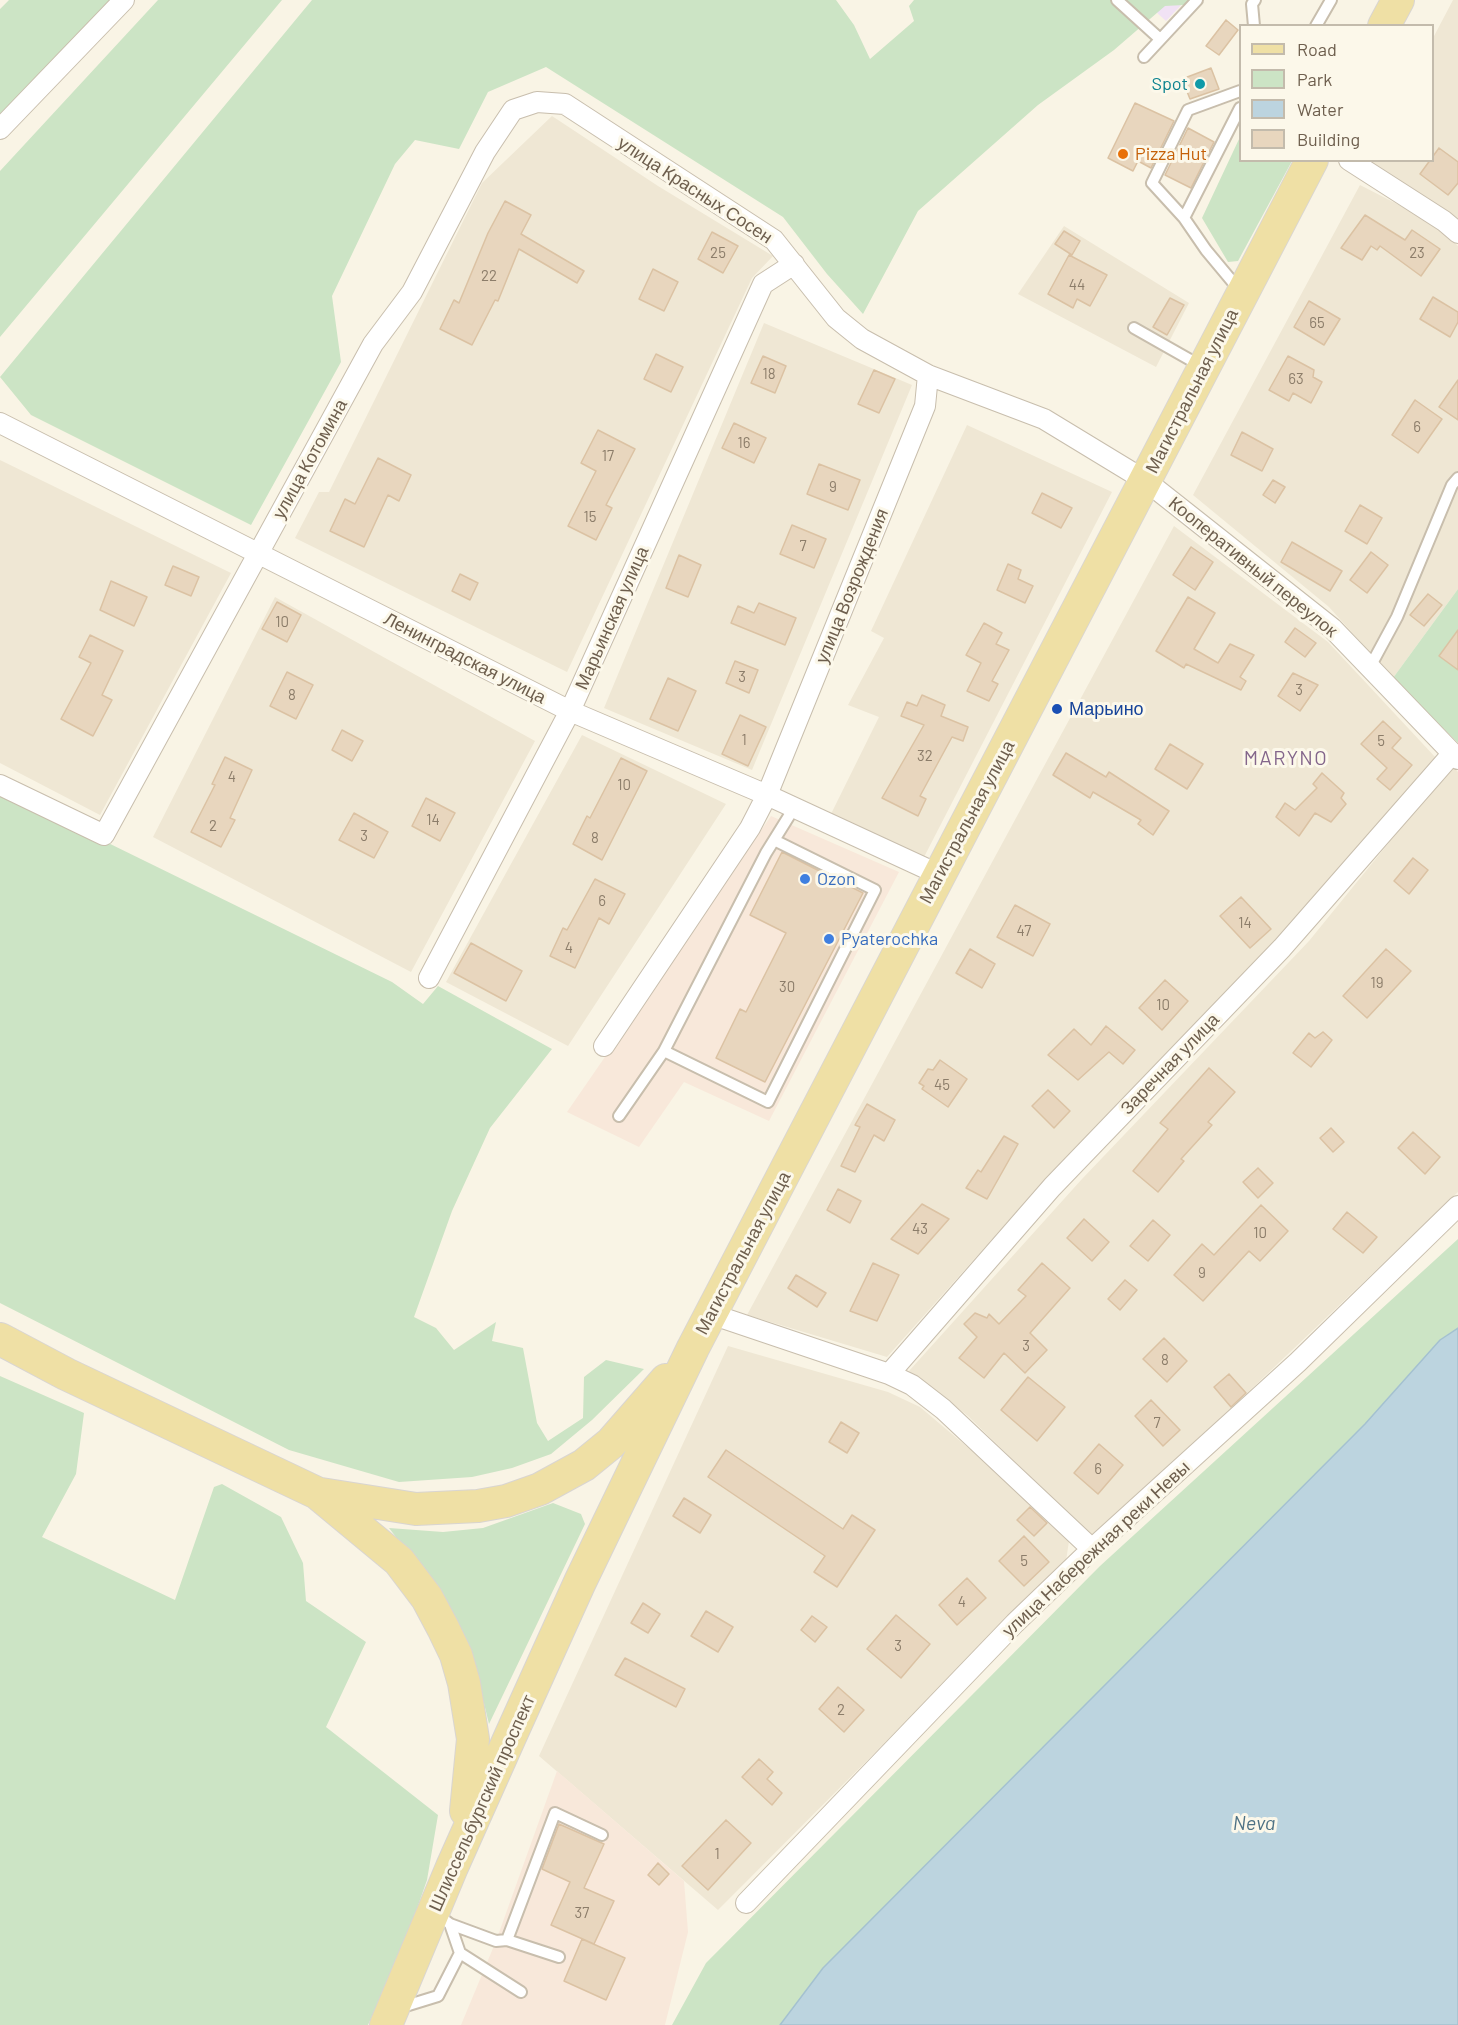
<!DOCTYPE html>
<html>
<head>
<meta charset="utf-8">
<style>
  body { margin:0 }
  #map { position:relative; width:1458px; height:2025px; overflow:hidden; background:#f9f4e5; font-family:Barlow,sans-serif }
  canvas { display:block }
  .legend { position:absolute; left:1239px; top:24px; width:195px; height:138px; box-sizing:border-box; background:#fcf8ea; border:2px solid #c3bbac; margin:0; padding:8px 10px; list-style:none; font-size:18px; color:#6e5f4e }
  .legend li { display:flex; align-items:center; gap:12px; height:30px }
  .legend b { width:30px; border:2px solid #c3bbac }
</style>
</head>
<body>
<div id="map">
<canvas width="1458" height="2025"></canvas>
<ul class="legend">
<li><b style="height:8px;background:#efe0a5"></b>Road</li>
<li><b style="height:16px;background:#cce4c5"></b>Park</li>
<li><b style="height:16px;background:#bcd4df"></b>Water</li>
<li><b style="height:16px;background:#e8d6be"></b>Building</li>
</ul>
</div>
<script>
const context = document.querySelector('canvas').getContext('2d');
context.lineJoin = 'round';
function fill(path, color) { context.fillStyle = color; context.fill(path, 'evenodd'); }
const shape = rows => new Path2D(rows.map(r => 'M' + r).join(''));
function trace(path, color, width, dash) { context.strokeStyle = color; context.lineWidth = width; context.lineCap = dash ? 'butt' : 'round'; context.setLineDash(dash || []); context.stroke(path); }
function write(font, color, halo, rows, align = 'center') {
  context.font = font + ' Barlow,sans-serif'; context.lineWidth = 6; context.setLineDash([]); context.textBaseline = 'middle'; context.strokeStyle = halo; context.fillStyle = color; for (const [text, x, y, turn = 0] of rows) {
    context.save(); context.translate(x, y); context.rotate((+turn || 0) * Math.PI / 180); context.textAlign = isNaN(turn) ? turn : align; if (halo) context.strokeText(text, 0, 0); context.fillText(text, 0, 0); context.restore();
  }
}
fill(shape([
  [1453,0,1458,0,1458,224,1366,160,1432,160,1433,38],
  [552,116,658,186,773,256,752,278,567,672,295,538,319,492,329,492,482,183],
  [1360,185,1434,223,1458,246,1458,589,1393,678,1329,607,1193,495],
  [1064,226,1189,303,1156,367,1018,294],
  [764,323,912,385,752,770,604,708],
  [967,425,1112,492,923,859,831,814,879,717,848,705,884,638,871,631],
  [0,460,231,573,100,815,0,763],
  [1174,526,1328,642,1436,758,1271,946,1043,1182,887,1357,747,1315],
  [275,597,535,741,411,972,153,837],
  [582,735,726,804,568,1046,446,982],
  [1452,765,1458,772,1458,1192,1094,1539,968,1416,909,1371,1082,1179,1309,941],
  [728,1346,888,1392,920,1407,1031,1501,1069,1541,1066,1561,718,1910,539,1756]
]), '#efe7d4');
fill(shape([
  [771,816,899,872,769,1121,684,1082,639,1147,567,1112],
  [557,1771,684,1881,688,1932,665,2025,461,2025,496,1941]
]), '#f8e8da');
fill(shape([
  [1143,0,1186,0,1166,21]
]), '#f1e2f5');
fill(shape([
  [9,0,115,0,0,118,0,9],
  [158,0,282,0,0,337,0,171],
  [312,0,836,0,854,25,870,59,914,21,909,6,914,0,1189,0,1184,5,1165,6,1114,50,1038,105,918,211,863,314,827,274,783,217,546,67,488,92,459,149,415,140,395,164,332,296,341,362,251,525,31,415,0,377],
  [1240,137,1240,160,1292,161,1238,261,1228,262,1202,218],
  [1458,589,1458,743,1393,678],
  [0,790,392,982,423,1004,438,986,552,1049,490,1128,452,1211,414,1317,436,1328,454,1350,496,1322,492,1341,523,1348,537,1423,548,1441,583,1418,584,1377,606,1360,644,1369,592,1420,551,1454,512,1468,472,1477,399,1482,289,1450,0,1303],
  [1458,1239,1458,1328,1440,1340,1365,1424,824,1968,780,2025,672,2025,706,1963,1100,1566],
  [0,1376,84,1413,76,1474,42,1537,175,1600,214,1487,222,1484,281,1517,303,1563,306,1601,366,1642,326,1727,438,1815,427,1880,407,1937,368,2025,0,2025],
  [553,1503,581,1514,585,1524,489,1724,474,1662,437,1590,389,1528,443,1532,483,1528]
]), '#cce4c5');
const water = shape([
  [1458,1328,1458,2025,780,2025,823,1968,1365,1424,1440,1340,1458,1328]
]);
fill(water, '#bcd4df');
trace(water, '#a4c1d0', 1.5);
const building = shape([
  [1226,20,1238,30,1219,55,1206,46,1226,20],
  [1211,68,1219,89,1190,99,1182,79,1211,68],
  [1135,103,1174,121,1151,168,1138,161,1133,171,1108,158,1135,103],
  [1188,128,1214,142,1191,188,1165,175,1188,128],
  [1439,148,1458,162,1458,183,1448,195,1420,174,1439,148],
  [505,201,531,215,521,234,584,271,577,283,519,249,498,301,495,300,472,345,440,329,454,300,459,303,488,233,505,201],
  [1365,215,1405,240,1412,230,1440,249,1421,276,1380,246,1377,250,1371,246,1362,260,1341,248,1365,215],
  [1064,231,1080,241,1072,255,1055,244,1064,231],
  [712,232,738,246,723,273,698,259,712,232],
  [1069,255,1107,275,1090,306,1077,299,1073,308,1048,294,1069,255],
  [653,269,678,282,664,311,639,299,653,269],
  [1433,297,1458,312,1458,322,1450,337,1420,319,1433,297],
  [1170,298,1184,305,1167,335,1153,327,1170,298],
  [1309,301,1340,319,1324,345,1294,327,1309,301],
  [656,354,683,367,671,392,644,379,656,354],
  [763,356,786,366,775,393,751,383,763,356],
  [1288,356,1314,370,1313,377,1322,382,1311,403,1293,393,1289,401,1269,390,1288,356],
  [874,370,895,379,879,413,858,404,874,370],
  [1458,380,1458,420,1439,407,1458,380],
  [1415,400,1442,419,1418,453,1392,435,1415,400],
  [734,423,766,438,754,463,722,448,734,423],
  [598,430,635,449,606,505,612,508,596,540,568,526,596,471,581,463,598,430],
  [1242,432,1273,449,1262,471,1231,455,1242,432],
  [378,458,411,475,399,501,388,495,364,547,330,531,345,499,355,504,378,458],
  [819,464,860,480,848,510,807,494,819,464],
  [1273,480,1285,487,1275,503,1263,495,1273,480],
  [1042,493,1072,508,1061,528,1032,513,1042,493],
  [1360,505,1382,518,1367,544,1345,531,1360,505],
  [792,525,826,539,814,568,780,554,792,525],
  [1292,542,1342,571,1330,591,1281,562,1292,542],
  [1191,547,1213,562,1195,590,1173,575,1191,547],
  [1371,552,1388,565,1367,593,1350,580,1371,552],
  [679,555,701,565,688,597,666,588,679,555],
  [1008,564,1021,570,1018,579,1033,586,1025,603,997,590,1008,564],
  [173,566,199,577,191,596,165,585,173,566],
  [460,574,478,583,470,600,452,591,460,574],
  [111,581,147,597,134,626,100,610,111,581],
  [1428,594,1442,605,1424,626,1410,615,1428,594],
  [1188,597,1215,613,1194,649,1218,663,1230,644,1254,655,1240,677,1246,681,1241,690,1186,664,1184,668,1156,651,1188,597],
  [277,602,301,615,287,642,262,629,277,602],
  [759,603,796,618,785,645,731,623,738,606,754,613,759,603],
  [984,623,1002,633,996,644,1009,650,992,681,998,684,989,701,967,691,981,663,966,655,984,623],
  [1295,628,1316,643,1305,657,1285,642,1295,628],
  [1458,630,1458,670,1439,656,1458,630],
  [90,635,123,651,102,695,112,700,93,736,61,719,91,663,79,657,90,635],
  [735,661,758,670,749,693,726,683,735,661],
  [287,672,313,685,296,719,270,706,287,672],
  [1293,673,1318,685,1300,711,1278,696,1293,673],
  [668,678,696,691,678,731,650,719,668,678],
  [922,695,945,705,941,716,968,727,963,741,952,737,920,796,926,799,918,816,882,798,924,725,901,716,907,702,917,706,922,695],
  [740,715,766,727,748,766,722,754,740,715],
  [1383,721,1401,738,1392,748,1412,765,1390,790,1377,779,1387,768,1361,744,1383,721],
  [342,730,363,741,352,761,332,750,342,730],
  [1170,744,1203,764,1187,789,1155,769,1170,744],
  [1066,753,1106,777,1109,772,1169,811,1153,835,1138,824,1141,820,1093,792,1090,798,1053,775,1066,753],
  [225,757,252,770,230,818,235,820,221,847,191,832,215,785,212,784,225,757],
  [621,758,647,771,602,860,573,844,587,816,590,818,621,758],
  [1322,773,1344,793,1341,798,1346,804,1331,822,1315,813,1299,836,1276,817,1285,803,1295,810,1317,788,1313,784,1322,773],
  [426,798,455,813,440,841,412,826,426,798],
  [354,813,388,832,374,858,339,840,354,813],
  [782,852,863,893,765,1082,716,1058,740,1009,746,1012,786,933,750,915,782,852],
  [1413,858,1428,870,1409,894,1394,881,1413,858],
  [595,879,625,894,609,924,599,918,575,968,550,956,563,928,567,930,595,879],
  [1241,897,1271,929,1250,948,1220,916,1241,897],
  [1015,905,1050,924,1033,956,997,937,1015,905],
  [471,943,522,971,506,1001,454,973,471,943],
  [970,949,995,964,982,988,956,973,970,949],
  [1386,949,1411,971,1367,1018,1343,996,1386,949],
  [1165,980,1188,1001,1162,1030,1139,1008,1165,980],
  [1106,1026,1135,1050,1123,1064,1109,1052,1078,1080,1048,1055,1074,1029,1091,1045,1106,1026],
  [1323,1032,1332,1040,1311,1067,1293,1053,1309,1033,1315,1038,1323,1032],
  [940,1060,967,1079,948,1107,922,1089,924,1086,919,1083,928,1069,933,1070,940,1060],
  [1209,1068,1235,1092,1208,1122,1212,1125,1181,1159,1184,1161,1158,1192,1133,1171,1168,1129,1160,1123,1209,1068],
  [1048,1090,1070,1111,1054,1128,1032,1106,1048,1090],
  [867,1104,895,1120,884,1141,874,1135,855,1172,841,1166,860,1127,855,1125,867,1104],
  [1331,1128,1344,1142,1333,1152,1320,1138,1331,1128],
  [1413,1132,1440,1157,1425,1174,1398,1148,1413,1132],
  [1004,1136,1018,1144,987,1199,966,1188,978,1170,981,1172,1004,1136],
  [1258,1168,1273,1183,1258,1198,1243,1182,1258,1168],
  [838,1189,861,1201,850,1223,827,1210,838,1189],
  [922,1204,949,1219,918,1254,891,1239,922,1204],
  [1261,1205,1288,1231,1260,1261,1249,1251,1203,1301,1174,1275,1202,1244,1214,1255,1261,1205],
  [1347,1212,1377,1237,1363,1253,1333,1229,1347,1212],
  [1084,1219,1109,1242,1092,1261,1067,1238,1084,1219],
  [1153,1220,1170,1235,1148,1261,1130,1246,1153,1220],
  [873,1263,899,1275,877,1321,850,1311,873,1263],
  [1042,1263,1070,1288,1030,1333,1047,1350,1025,1373,1004,1353,984,1378,959,1358,977,1337,964,1324,975,1313,987,1318,989,1314,999,1324,1026,1296,1018,1290,1042,1263],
  [796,1275,826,1293,817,1307,788,1288,796,1275],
  [1125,1280,1137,1290,1120,1310,1108,1299,1125,1280],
  [1164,1338,1187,1361,1167,1382,1143,1359,1164,1338],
  [1229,1374,1246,1393,1231,1407,1214,1387,1229,1374],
  [1028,1377,1065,1407,1037,1441,1001,1410,1028,1377],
  [1151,1400,1180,1430,1163,1446,1135,1416,1151,1400],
  [841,1422,859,1433,847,1453,829,1442,841,1422],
  [1099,1444,1123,1465,1098,1494,1074,1473,1099,1444],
  [726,1450,843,1529,852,1515,875,1530,837,1587,814,1572,825,1556,708,1477,726,1450],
  [684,1498,711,1515,700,1533,673,1516,684,1498],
  [1030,1507,1047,1523,1034,1536,1017,1520,1030,1507],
  [1024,1536,1049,1562,1024,1586,999,1561,1024,1536],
  [967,1578,986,1598,957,1625,939,1605,967,1578],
  [643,1603,660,1614,648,1633,631,1623,643,1603],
  [706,1611,733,1627,718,1652,691,1636,706,1611],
  [896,1615,930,1644,901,1678,867,1649,896,1615],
  [812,1616,827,1627,815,1642,801,1630,812,1616],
  [625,1658,685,1689,676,1707,615,1675,625,1658],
  [838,1687,864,1710,844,1732,819,1709,838,1687],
  [759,1759,773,1772,767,1779,782,1793,772,1805,742,1777,759,1759],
  [726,1820,751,1843,708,1890,682,1866,726,1820],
  [559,1824,604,1844,584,1888,614,1901,594,1944,551,1925,570,1882,542,1869,559,1824],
  [658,1863,669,1874,659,1885,648,1875,658,1863],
  [582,1939,625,1958,606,2000,564,1981,582,1939]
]);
fill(building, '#e8d6be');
trace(building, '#dbc2a3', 1.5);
const lane = shape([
  [1117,0,1160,39],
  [1254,26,1252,4,1255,0],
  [1316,26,1331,0],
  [1144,57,1197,0],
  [1240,91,1188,110,1152,183,1184,218,1206,250,1241,292],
  [1184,218,1240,108],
  [1134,328,1201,366],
  [1370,667,1397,617,1452,485,1458,478],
  [664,1051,768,1102,875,890,774,840],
  [619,1116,664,1051,766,853,794,808],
  [450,1924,496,1941,507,1940,559,1957],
  [507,1940,555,1813,602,1835],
  [460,1953,521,1992],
  [399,2008,438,1996,460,1953,450,1924,435,1913]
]);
const street = shape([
  [0,129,124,0],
  [1349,160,1444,221,1458,233],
  [0,423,570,711,767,795,940,875],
  [0,785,104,835,373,344,412,292,485,152,513,110,537,102,565,104,774,240,836,318,862,339,928,375,1044,419,1146,481,1332,628,1458,759],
  [429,978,570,711,763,284,794,264],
  [604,1046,750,828,767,795,925,406,928,375],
  [711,1314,889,1374,912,1385,943,1409,1092,1549],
  [889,1374,1052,1187,1282,948,1452,754],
  [746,1903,1015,1623,1092,1549,1298,1362,1458,1206]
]);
const primary = shape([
  [1384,26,1398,0],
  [0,1339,66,1374,317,1493,399,1561,427,1598,443,1628,456,1655,464,1683,473,1739,466,1811],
  [321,1494,416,1509,478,1506,506,1501,540,1489,584,1465,611,1443,666,1380],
  [386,2025,452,1867,510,1737,580,1582,693,1348,1312,160]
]);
trace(lane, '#c8bead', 14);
trace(street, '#c8bead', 22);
trace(primary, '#d9d5d1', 34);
trace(lane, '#fff', 10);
trace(street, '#fff', 20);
trace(primary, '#efe0a5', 32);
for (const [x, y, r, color] of [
  [1200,84,6,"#0f9aa8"],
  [1123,154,6,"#e8710a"],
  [1057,709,6,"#1a4fb4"],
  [805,879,6,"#3f7fe0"],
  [829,939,6,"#3f7fe0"]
]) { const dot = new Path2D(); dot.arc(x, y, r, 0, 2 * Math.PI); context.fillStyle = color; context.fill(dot); trace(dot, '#fcf8ea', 2); }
write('15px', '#8c7d6a', null, [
  ["25",718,253],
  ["23",1417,253],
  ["22",489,276],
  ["44",1077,285],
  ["65",1317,323],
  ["18",769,374],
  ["63",1296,379],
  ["6",1417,427],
  ["16",744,443],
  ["17",608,456],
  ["9",833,487],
  ["15",590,517],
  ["7",803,546],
  ["10",282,622],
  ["3",742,677],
  ["3",1299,690],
  ["8",292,695],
  ["1",744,740],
  ["5",1381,741],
  ["32",925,756],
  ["4",232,777],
  ["10",624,785],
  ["14",433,820],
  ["2",213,826],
  ["3",364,836],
  ["8",595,838],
  ["6",602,901],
  ["14",1245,923],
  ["47",1024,931],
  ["4",569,948],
  ["19",1377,983],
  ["30",787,987],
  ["10",1163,1005],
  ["45",942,1085],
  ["43",920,1229],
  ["10",1260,1233],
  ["9",1202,1273],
  ["3",1026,1346],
  ["8",1165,1360],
  ["7",1157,1423],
  ["6",1098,1469],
  ["5",1024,1561],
  ["4",962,1602],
  ["3",898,1646],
  ["2",841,1710],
  ["1",717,1854],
  ["37",582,1913]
]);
write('18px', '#0d838f', '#fcf8ea', [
  ["Spot",1188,84]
], 'right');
write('18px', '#c56008', '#fcf8ea', [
  ["Pizza Hut",1135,154]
], 'left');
write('18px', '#6e5f4e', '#fcf8ea', [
  ["улица Красных Сосен",695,190,33],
  ["Магистральная улица",1192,391,-63],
  ["улица Котомина",310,459,-61],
  ["Кооперативный переулок",1253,567,39],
  ["улица Возрождения",852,586,-68],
  ["Марьинская улица",612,618,-66],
  ["Ленинградская улица",465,658,27],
  ["Магистральная улица",967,822,-62],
  ["Заречная улица",1170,1064,-46],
  ["Магистральная улица",743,1253,-62],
  ["улица Набережная реки Невы",1096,1549,-43],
  ["Шлиссельбургский проспект",482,1803,-66]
]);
write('18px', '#164399', '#fcf8ea', [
  ["Марьино",1069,709]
], 'left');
write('18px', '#366cbe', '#fcf8ea', [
  ["Ozon",817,879],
  ["Pyaterochka",841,939]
], 'left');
context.letterSpacing = '1.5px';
write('20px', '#84668b', '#fcf8ea', [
  ["MARYNO",1286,758]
]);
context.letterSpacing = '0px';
write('italic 20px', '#4e7285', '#fcf8ea', [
  ["Neva",1254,1823]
]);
</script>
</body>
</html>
